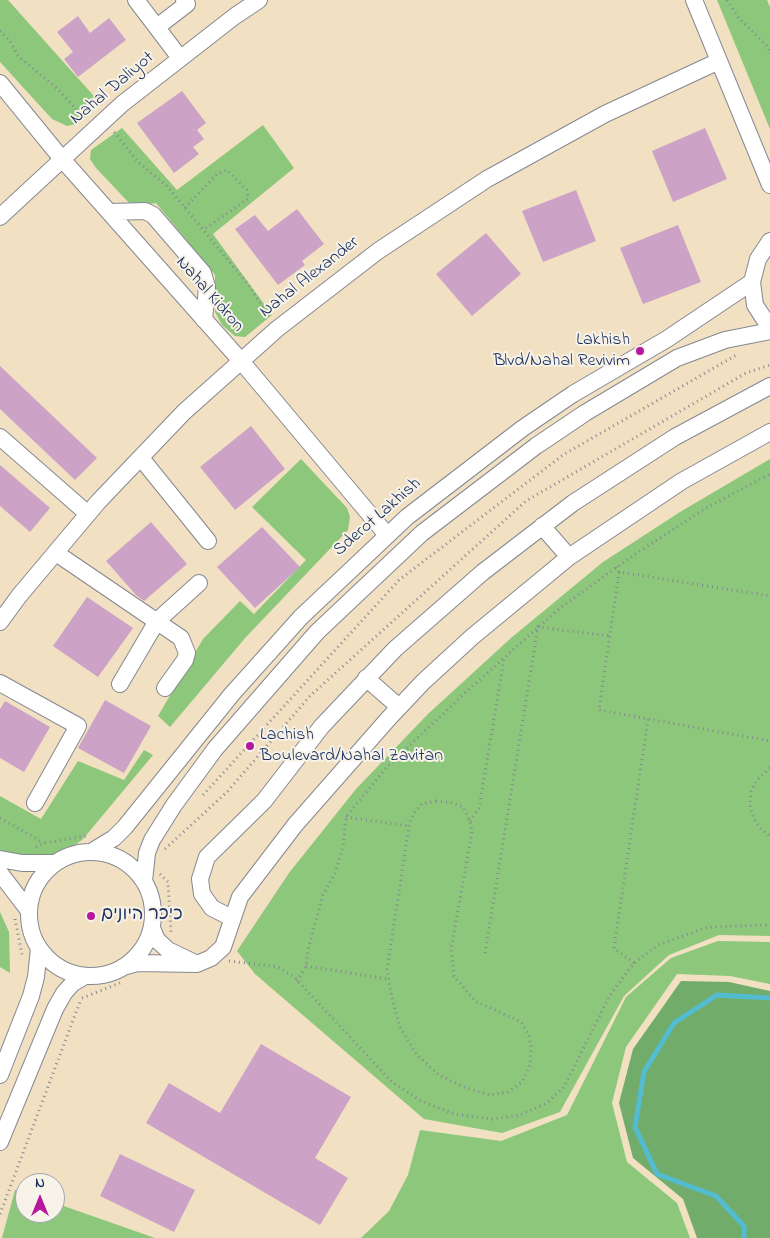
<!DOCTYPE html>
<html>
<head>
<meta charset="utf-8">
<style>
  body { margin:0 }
  #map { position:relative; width:770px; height:1238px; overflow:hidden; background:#f1e0c2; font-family:"Indie Flower",sans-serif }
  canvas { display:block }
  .north { position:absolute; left:15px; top:1173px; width:50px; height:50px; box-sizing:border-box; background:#f7f3e8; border:1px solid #9fa5b1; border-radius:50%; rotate:0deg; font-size:14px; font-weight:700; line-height:20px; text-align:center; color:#1b2f5e }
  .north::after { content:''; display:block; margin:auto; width:18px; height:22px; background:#b5179e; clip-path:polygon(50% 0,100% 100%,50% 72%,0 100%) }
</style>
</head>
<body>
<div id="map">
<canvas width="770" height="1238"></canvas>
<div class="north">N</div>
</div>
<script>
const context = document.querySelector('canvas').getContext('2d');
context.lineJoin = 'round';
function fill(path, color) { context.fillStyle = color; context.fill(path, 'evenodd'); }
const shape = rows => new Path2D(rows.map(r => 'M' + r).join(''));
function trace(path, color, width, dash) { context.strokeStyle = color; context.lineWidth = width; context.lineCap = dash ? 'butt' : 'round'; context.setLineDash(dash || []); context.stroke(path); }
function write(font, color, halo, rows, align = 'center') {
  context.font = font + ' "Indie Flower","Playpen Sans Hebrew",sans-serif'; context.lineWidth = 4; context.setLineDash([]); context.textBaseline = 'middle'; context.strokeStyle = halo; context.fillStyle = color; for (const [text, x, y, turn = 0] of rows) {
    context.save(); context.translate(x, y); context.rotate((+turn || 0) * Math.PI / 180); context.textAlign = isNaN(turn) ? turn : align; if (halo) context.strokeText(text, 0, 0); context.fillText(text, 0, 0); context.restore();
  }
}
fill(shape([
  [0,0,8,0,101,104,77,124,67,126,52,119,0,62],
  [717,0,767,0,770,7,770,129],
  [263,125,294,168,213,234,272,315,245,337,235,336,222,325,215,312,215,275,156,203,133,207,96,168,90,159,91,150,122,128,177,190],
  [301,459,347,508,350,517,348,530,246,637,170,727,158,716,203,639,240,601,254,614,306,560,252,507],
  [770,459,770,936,719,935,669,955,624,996,560,1112,502,1133,424,1119,255,974,237,951,289,873,356,789,428,714,511,638,603,562,680,512],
  [144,750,153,755,83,839,70,849,43,857,14,856,0,851,0,796,41,819,78,761,124,780],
  [0,912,9,932,10,973,0,967],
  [718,941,770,942,770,984,730,976,677,974,626,1047,612,1103,627,1162,677,1203,690,1238,361,1238,389,1211,408,1175,420,1130,501,1141,567,1115,626,997,671,958],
  [15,1190,25,1193,25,1213,55,1213,55,1203,155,1238,2,1238]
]), '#8cc77b');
fill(shape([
  [681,981,729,982,770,991,770,1238,697,1238,683,1199,633,1158,619,1103,633,1049]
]), '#71ac6b');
trace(shape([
  [744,1238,744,1226,716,1196,657,1174,635,1127,644,1072,674,1023,717,995,770,998]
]), '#53bcd0', 5);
fill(shape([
  [78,16,90,33,109,18,126,40,78,77,64,59,73,52,57,32],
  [182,91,206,123,197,130,204,139,193,147,199,154,174,173,137,123],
  [705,128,727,179,673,202,652,151],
  [576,190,596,241,543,262,522,211],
  [297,209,324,244,302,261,305,265,278,285,235,229,255,215,268,231],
  [678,225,701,282,643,304,620,248],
  [486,233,521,274,472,316,436,274],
  [0,366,97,458,75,480,0,409],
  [251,426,285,469,235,510,200,467],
  [0,465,50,508,30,532,0,506],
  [151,522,187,564,144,601,136,595,106,561],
  [262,527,300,567,255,608,217,567],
  [87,597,133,628,98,677,53,646],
  [105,700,151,726,124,773,78,748],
  [5,701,50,727,24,772,0,758,0,709],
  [261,1044,351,1097,315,1158,348,1178,320,1225,146,1123,169,1083,220,1113],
  [120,1154,195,1190,174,1232,100,1196]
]), '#cca3c6');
const minor = shape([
  [136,0,180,58],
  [694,0,770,185],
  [157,27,187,4,184,0],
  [0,83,62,159,241,361,387,535],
  [109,212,145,211,153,215,203,273,207,287,204,320],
  [0,217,122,104,235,16,259,0],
  [770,241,758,259,752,282,755,305,770,328],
  [0,437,88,514],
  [141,458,208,541],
  [542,526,569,557],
  [56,553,181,638,187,653,185,660,165,688],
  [0,622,19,596,98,502,184,412,277,329,378,251,487,179,605,114,719,61],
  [366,678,399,707],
  [0,683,78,726,35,803],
  [120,684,157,621,199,583],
  [91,852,114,838,125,827,232,694,301,617,407,517,523,428,573,394,667,339,752,282],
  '29 914a62 62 0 1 1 124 0a62 62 0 1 1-124 0Z',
  [0,859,22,863,55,863],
  [0,873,29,911],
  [144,881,147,853,152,840,174,805,215,749,317,632,422,533,536,446,585,413,677,358,725,340,770,331],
  [232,918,212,908,202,894,200,879,207,857,264,801,322,726,395,649,483,572,573,503,675,437,770,386],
  [152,928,157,940,168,950,193,962],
  [123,967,137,963,197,964,211,958,223,947,240,897,295,825,389,718,423,682,472,637,569,557,682,481,770,432],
  [0,1075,31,996,36,977,39,948],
  [0,1142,55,1009,64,993,73,983,85,976]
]);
trace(minor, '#868890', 18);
trace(shape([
  [727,0,738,17,768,47,770,53],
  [0,31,10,41,18,56,59,90,85,120],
  [114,132,139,163,168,187,247,283,269,316],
  [185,208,217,174,227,170,247,190,248,199,203,230],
  [616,567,619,572,770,596],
  [619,572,599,710,770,741],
  [770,768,756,781,751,792,750,805,753,817,760,828,770,836],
  [203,795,399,580,563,455,738,354],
  [436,801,453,803,463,807,470,821,472,832,451,949,454,976,475,1001,521,1022,529,1035,531,1047,530,1065,522,1082,508,1092,490,1095,463,1087,439,1075,417,1055,400,1027,392,998,387,970,409,826,413,814,422,804,436,801],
  [346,817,409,826],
  [0,818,44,843],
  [470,821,479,808,504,659],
  [36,847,45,843,86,836],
  [165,849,227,792,310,696,526,501,746,373,770,365],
  [160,874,168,882,171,932],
  [15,919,22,955],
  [485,953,538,627,610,636],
  [229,961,278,967,294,977,392,1082,421,1101,454,1114,492,1119,520,1115,547,1103,564,1087,610,995,634,963,658,945,708,927,770,925],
  [634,963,614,948,648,719],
  [306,966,388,979],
  [297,981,306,966,308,950,323,895,335,873,343,847,346,817,386,768,466,692,560,608,634,555,706,508,770,474],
  [82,998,120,983],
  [0,1214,81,999]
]), '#868890', 3, [1, 4]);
trace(minor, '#fff', 16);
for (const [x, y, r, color] of [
  [640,351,5,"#b5179e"],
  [250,746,5,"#b5179e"],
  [91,916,5,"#b5179e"]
]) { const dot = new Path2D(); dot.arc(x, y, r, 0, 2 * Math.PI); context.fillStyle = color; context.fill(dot); trace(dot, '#f7f3e8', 2); }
write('18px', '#1b2f5e', '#f7f3e8', [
  ["Nahal Daliyot",113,89,-40],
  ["Nahal Alexander",310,278,-38],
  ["Nahal Kidron",209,295,49],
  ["Sderot Lakhish",378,518,-41]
]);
write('18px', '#1b2f5e', '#f7f3e8', [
  ["Lakhish",630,341,"right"],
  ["Blvd/Nahal Revivim",630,362,"right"],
  ["Lachish",260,736],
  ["Boulevard/Nahal Zavitan",260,757],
  ["כיכר היונים",101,916]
], 'left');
</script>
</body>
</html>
